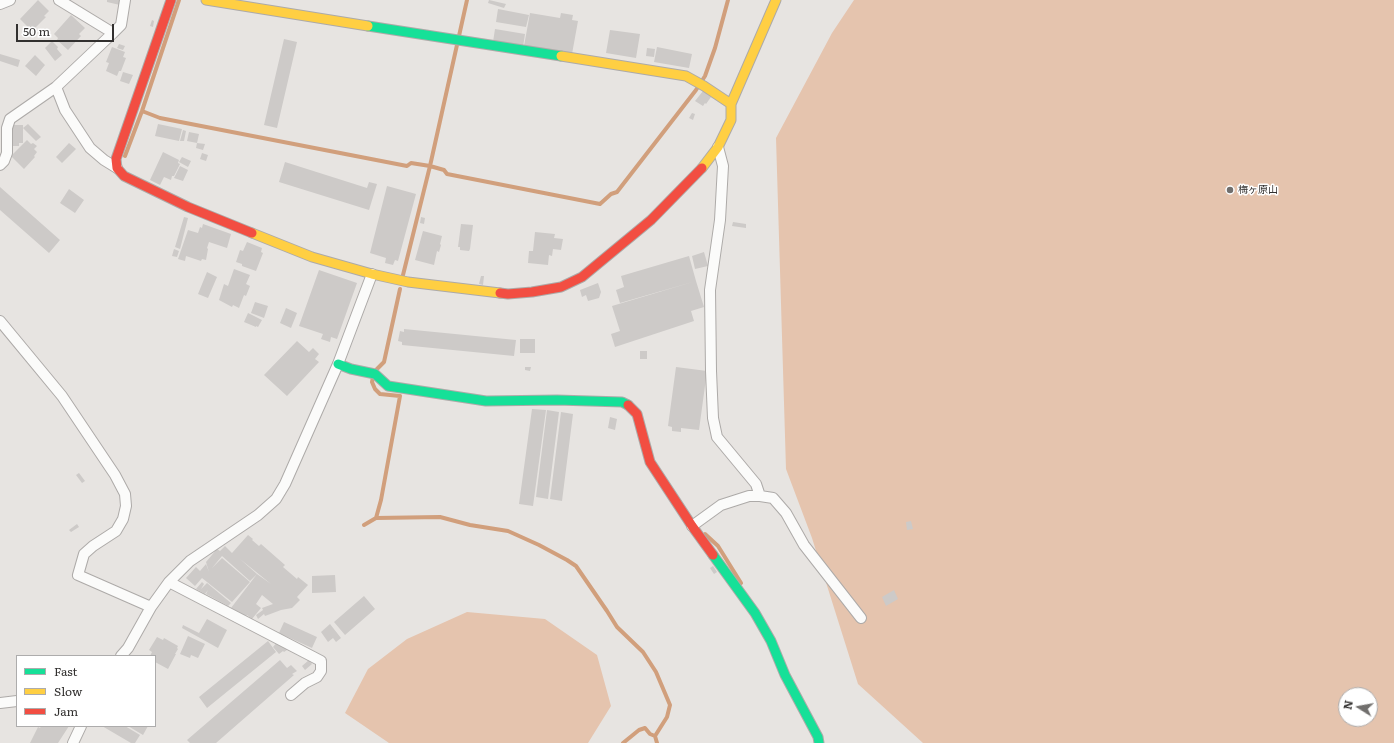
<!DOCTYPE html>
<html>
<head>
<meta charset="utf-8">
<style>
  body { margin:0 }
  #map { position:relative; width:1394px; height:743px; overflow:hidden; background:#e7e4e1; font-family:Literata,serif }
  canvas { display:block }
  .legend { position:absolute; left:16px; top:655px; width:140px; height:72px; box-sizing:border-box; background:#fff; border:1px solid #adacac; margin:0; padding:5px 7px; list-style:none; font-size:12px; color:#32302f }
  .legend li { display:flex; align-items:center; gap:8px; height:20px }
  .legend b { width:20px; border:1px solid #adacac }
  .north { position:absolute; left:1338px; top:687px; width:40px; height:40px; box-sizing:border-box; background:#fff; border:1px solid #adacac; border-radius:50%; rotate:281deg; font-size:11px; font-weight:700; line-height:16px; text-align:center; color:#32302f }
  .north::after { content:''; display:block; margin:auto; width:14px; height:18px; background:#716f6d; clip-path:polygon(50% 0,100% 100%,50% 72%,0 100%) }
  .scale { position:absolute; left:16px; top:24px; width:98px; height:18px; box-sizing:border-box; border:2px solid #32302f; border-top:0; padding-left:5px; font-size:12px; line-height:14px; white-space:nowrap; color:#32302f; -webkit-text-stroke:3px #fff; paint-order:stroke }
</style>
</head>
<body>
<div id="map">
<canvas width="1394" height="743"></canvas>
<ul class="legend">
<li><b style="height:5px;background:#16e098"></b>Fast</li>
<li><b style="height:5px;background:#ffcf43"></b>Slow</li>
<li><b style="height:5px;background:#f24e42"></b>Jam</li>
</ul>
<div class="north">N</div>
<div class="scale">50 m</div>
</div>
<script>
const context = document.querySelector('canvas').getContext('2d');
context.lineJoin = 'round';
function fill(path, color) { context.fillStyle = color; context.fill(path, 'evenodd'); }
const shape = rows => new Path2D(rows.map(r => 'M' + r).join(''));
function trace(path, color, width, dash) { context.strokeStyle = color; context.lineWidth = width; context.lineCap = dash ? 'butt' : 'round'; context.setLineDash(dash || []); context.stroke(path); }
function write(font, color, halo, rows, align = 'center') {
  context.font = font + ' Literata,"Noto Sans JP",serif'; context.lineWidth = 3; context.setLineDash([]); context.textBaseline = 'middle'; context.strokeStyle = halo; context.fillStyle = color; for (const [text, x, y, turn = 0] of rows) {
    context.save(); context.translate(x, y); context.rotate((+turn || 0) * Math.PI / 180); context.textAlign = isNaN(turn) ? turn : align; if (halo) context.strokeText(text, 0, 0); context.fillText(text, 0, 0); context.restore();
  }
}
fill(shape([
  [854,0,1394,0,1394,743,923,743,858,684,812,538,786,469,776,138,832,33],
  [1346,695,1370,695,1370,719,1346,719],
  [467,612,545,619,597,655,611,706,588,743,389,743,345,713,368,669,407,639]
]), '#e5c4ae');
trace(shape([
  [142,111,160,118,407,166,411,163,430,166,444,170,447,174,600,204,611,194,617,192,696,90,705,76,715,48,728,0],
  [125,156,142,111,179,0],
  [403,275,430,166,467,0],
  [377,369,384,362,400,289],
  [376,518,440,517,470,525,508,531,539,545,567,560,576,566,607,611,617,627,643,652,656,672,670,705,667,717,655,736,657,743],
  [364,525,376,518,381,500,400,396,380,394,375,389,372,382,373,377],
  [705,534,718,546,741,583],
  [623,743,639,730,645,728,650,734,655,736]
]), '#d19f7c', 4);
fill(shape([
  [38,0,49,11,44,16,46,17,32,31,20,19],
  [107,0,122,0,120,5,107,2],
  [489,0,506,4,504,8,488,3],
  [498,9,529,15,526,27,496,22],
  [530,13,560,18,561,13,573,15,572,20,578,21,572,54,524,46],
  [71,15,85,28,79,34,81,36,68,50,57,40,58,38,54,34],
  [152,20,154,21,153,27,150,26],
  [495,29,525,34,523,47,493,42],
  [610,30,640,34,636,58,606,53],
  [284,39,297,42,277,128,264,125],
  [52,41,58,47,57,49,62,55,55,61,45,48],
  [119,44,125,46,123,50,117,48],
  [112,47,125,52,123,57,126,58,121,71,119,71,117,76,106,71,109,63,106,62],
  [657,47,692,54,689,68,654,62],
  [647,48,655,49,654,57,646,56],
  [0,54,20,60,18,67,0,61],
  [35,55,45,65,36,76,25,66],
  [123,72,133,75,129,84,120,81],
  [703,91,711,97,706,104,705,103,703,106,695,101],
  [692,113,695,114,693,120,689,118],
  [28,124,41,137,36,141,23,128],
  [158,124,182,129,179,141,155,136],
  [13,125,23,125,23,143,19,143,19,146,13,146],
  [183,130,186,131,184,141,180,141],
  [189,132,199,134,197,143,187,141],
  [27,140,31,144,33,143,37,146,34,149,37,152,34,156,35,157,24,169,11,156],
  [69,143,76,149,62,163,56,157],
  [197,143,205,144,203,150,196,148],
  [163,152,179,160,178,163,180,164,174,176,172,176,171,180,164,177,160,185,150,180],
  [202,153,208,155,206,161,200,159],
  [182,157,191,161,188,167,179,162],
  [285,162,367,188,369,182,377,184,369,210,279,182],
  [180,166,188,170,183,181,174,178],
  [387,186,416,194,398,261,395,260,393,265,385,263,386,258,370,253],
  [0,187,60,240,49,253,0,210],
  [69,189,84,200,75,213,60,203],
  [184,217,188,218,180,249,175,247],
  [421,217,425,218,424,224,420,223],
  [733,222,746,224,746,228,732,226],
  [203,224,231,234,227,248,209,242,207,248,208,249,206,260,202,259,201,261,186,256,185,261,178,259,188,230,198,233,200,227,202,228],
  [461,224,473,225,470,249,469,251,460,250,460,247,458,247],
  [423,231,442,236,440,244,441,245,439,252,437,251,434,265,415,260],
  [535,232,555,234,554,238,563,239,561,250,553,249,552,256,549,255,548,265,528,263,529,251,533,251],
  [247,242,262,248,261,252,263,253,256,271,242,266,242,264,236,262,240,250,243,251],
  [174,249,179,251,177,257,172,256],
  [704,252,708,266,695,269,692,256],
  [689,256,696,281,620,303,616,290,624,287,621,276],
  [234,269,250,275,246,284,250,286,246,296,244,295,239,308,233,305,232,307,219,300,224,284,228,286],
  [319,270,357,283,337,339,331,337,330,342,321,339,323,334,299,326],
  [207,272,217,277,208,298,198,294],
  [481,276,484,276,483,285,479,284],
  [696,281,704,307,691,311,694,321,615,347,611,334,620,331,612,306],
  [598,283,601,292,599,298,588,301,586,295,582,297,580,290],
  [255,302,268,306,264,318,251,313],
  [286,308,297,313,291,328,280,323],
  [248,313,262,320,258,327,256,326,256,327,244,322],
  [404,329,516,340,514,356,402,345,402,342,398,341,400,331,404,332],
  [520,339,535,339,535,353,520,353],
  [297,341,309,352,313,348,319,354,315,359,319,362,287,396,264,375],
  [640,351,647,351,647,359,640,359],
  [525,367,531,367,530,371,525,370],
  [676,367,707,371,699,430,681,428,681,432,672,431,672,427,668,426],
  [532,409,546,410,533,506,519,504],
  [547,410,559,412,548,499,536,497],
  [561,412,573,414,562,501,550,499],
  [610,417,617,419,615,430,608,428],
  [79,473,85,481,82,483,76,475],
  [911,521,913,529,907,530,906,522],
  [77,524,79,527,71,532,69,530],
  [248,535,253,539,252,540,259,546,261,544,285,565,283,567,297,579,298,577,308,585,297,597,300,600,292,608,281,610,265,616,264,614,258,619,256,615,263,610,262,608,273,604,262,595,256,604,261,608,252,619,247,615,246,616,231,608,257,574,271,584,240,559,257,574,250,581,222,556,212,568,222,558,250,582,232,602,202,578,195,586,186,578,196,567,200,571,206,564,209,572,206,562,217,549,220,551,225,546,232,553],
  [713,566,717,572,714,574,710,568],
  [335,575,336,592,312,593,312,576],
  [202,582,204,584,201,589,207,583,231,603,228,606,206,594,208,590,205,594,196,589],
  [894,590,898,599,886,606,882,597],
  [364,596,375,609,345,635,334,622],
  [207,619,227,630,218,648,182,628,183,625,199,633],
  [284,622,317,637,312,648,279,633],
  [330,624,341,638,336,642,333,638,328,642,321,632],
  [188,636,205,644,198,658,191,655,190,658,180,654],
  [157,637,163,640,164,638,178,646,177,648,178,649,175,654,176,654,168,669,155,662,155,656,150,656,152,652,149,650],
  [268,641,276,652,207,708,199,697],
  [278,641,290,648,284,652,283,651,279,654,273,647],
  [280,660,287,668,291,665,297,671,292,674,294,675,216,743,190,743,187,740],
  [309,660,312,664,305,670,302,666],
  [41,726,69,726,58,743,30,743,38,727,40,728],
  [102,726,125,726,140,735,135,743,131,743],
  [128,726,148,726,143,735]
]), '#cdcac8');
const street = shape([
  [59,0,113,33],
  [0,4,10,0],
  [56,87,65,110,90,148,104,160,117,168],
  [718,147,723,166,720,220,710,290,711,371,713,418,717,437,756,484,760,496],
  [0,165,4,161,7,153,7,128,10,119,56,87,113,33,121,25,125,0],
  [0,321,62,396,115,475,125,494,126,506,123,519,116,531,93,546,84,554,78,575,151,607],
  [692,526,721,505,749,496,760,496,773,498,786,513,804,545,861,618],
  [169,582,321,661,321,671,317,677,305,683,291,695],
  [121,656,128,648,151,607,169,582,190,561,258,515,276,499,285,484,338,364,372,274],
  [0,703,17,701],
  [73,743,81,726]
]);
const fast = shape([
  [368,26,561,56],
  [338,364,351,369,375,374,388,386,486,401,557,400,622,402,628,405],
  [713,555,755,613,771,641,785,675,818,737,819,743]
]);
const slow = shape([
  [206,0,368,26],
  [561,56,686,76,704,86,731,104],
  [702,168,718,147,731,120,731,104,776,0],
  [252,233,312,257,372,274,408,282,500,293]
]);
const jam = shape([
  [171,0,116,159,117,168,124,176,188,207,252,233],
  [500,293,508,294,532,292,561,287,582,277,651,220,702,168],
  [628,405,637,414,650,462,692,526,713,555]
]);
trace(street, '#adaaa8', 12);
trace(fast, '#adaaa8', 11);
trace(slow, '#adaaa8', 11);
trace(jam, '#adaaa8', 11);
trace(street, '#fbfbfa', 10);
trace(fast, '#16e098', 9);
trace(slow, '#ffcf43', 9);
trace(jam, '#f24e42', 9);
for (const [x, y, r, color] of [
  [1230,190,4,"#716f6d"]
]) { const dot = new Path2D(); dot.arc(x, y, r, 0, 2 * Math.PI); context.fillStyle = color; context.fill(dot); trace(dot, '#fff', 1.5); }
write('10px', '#32302f', '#fff', [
  ["梅ヶ原山",1238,190]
], 'left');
</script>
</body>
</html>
